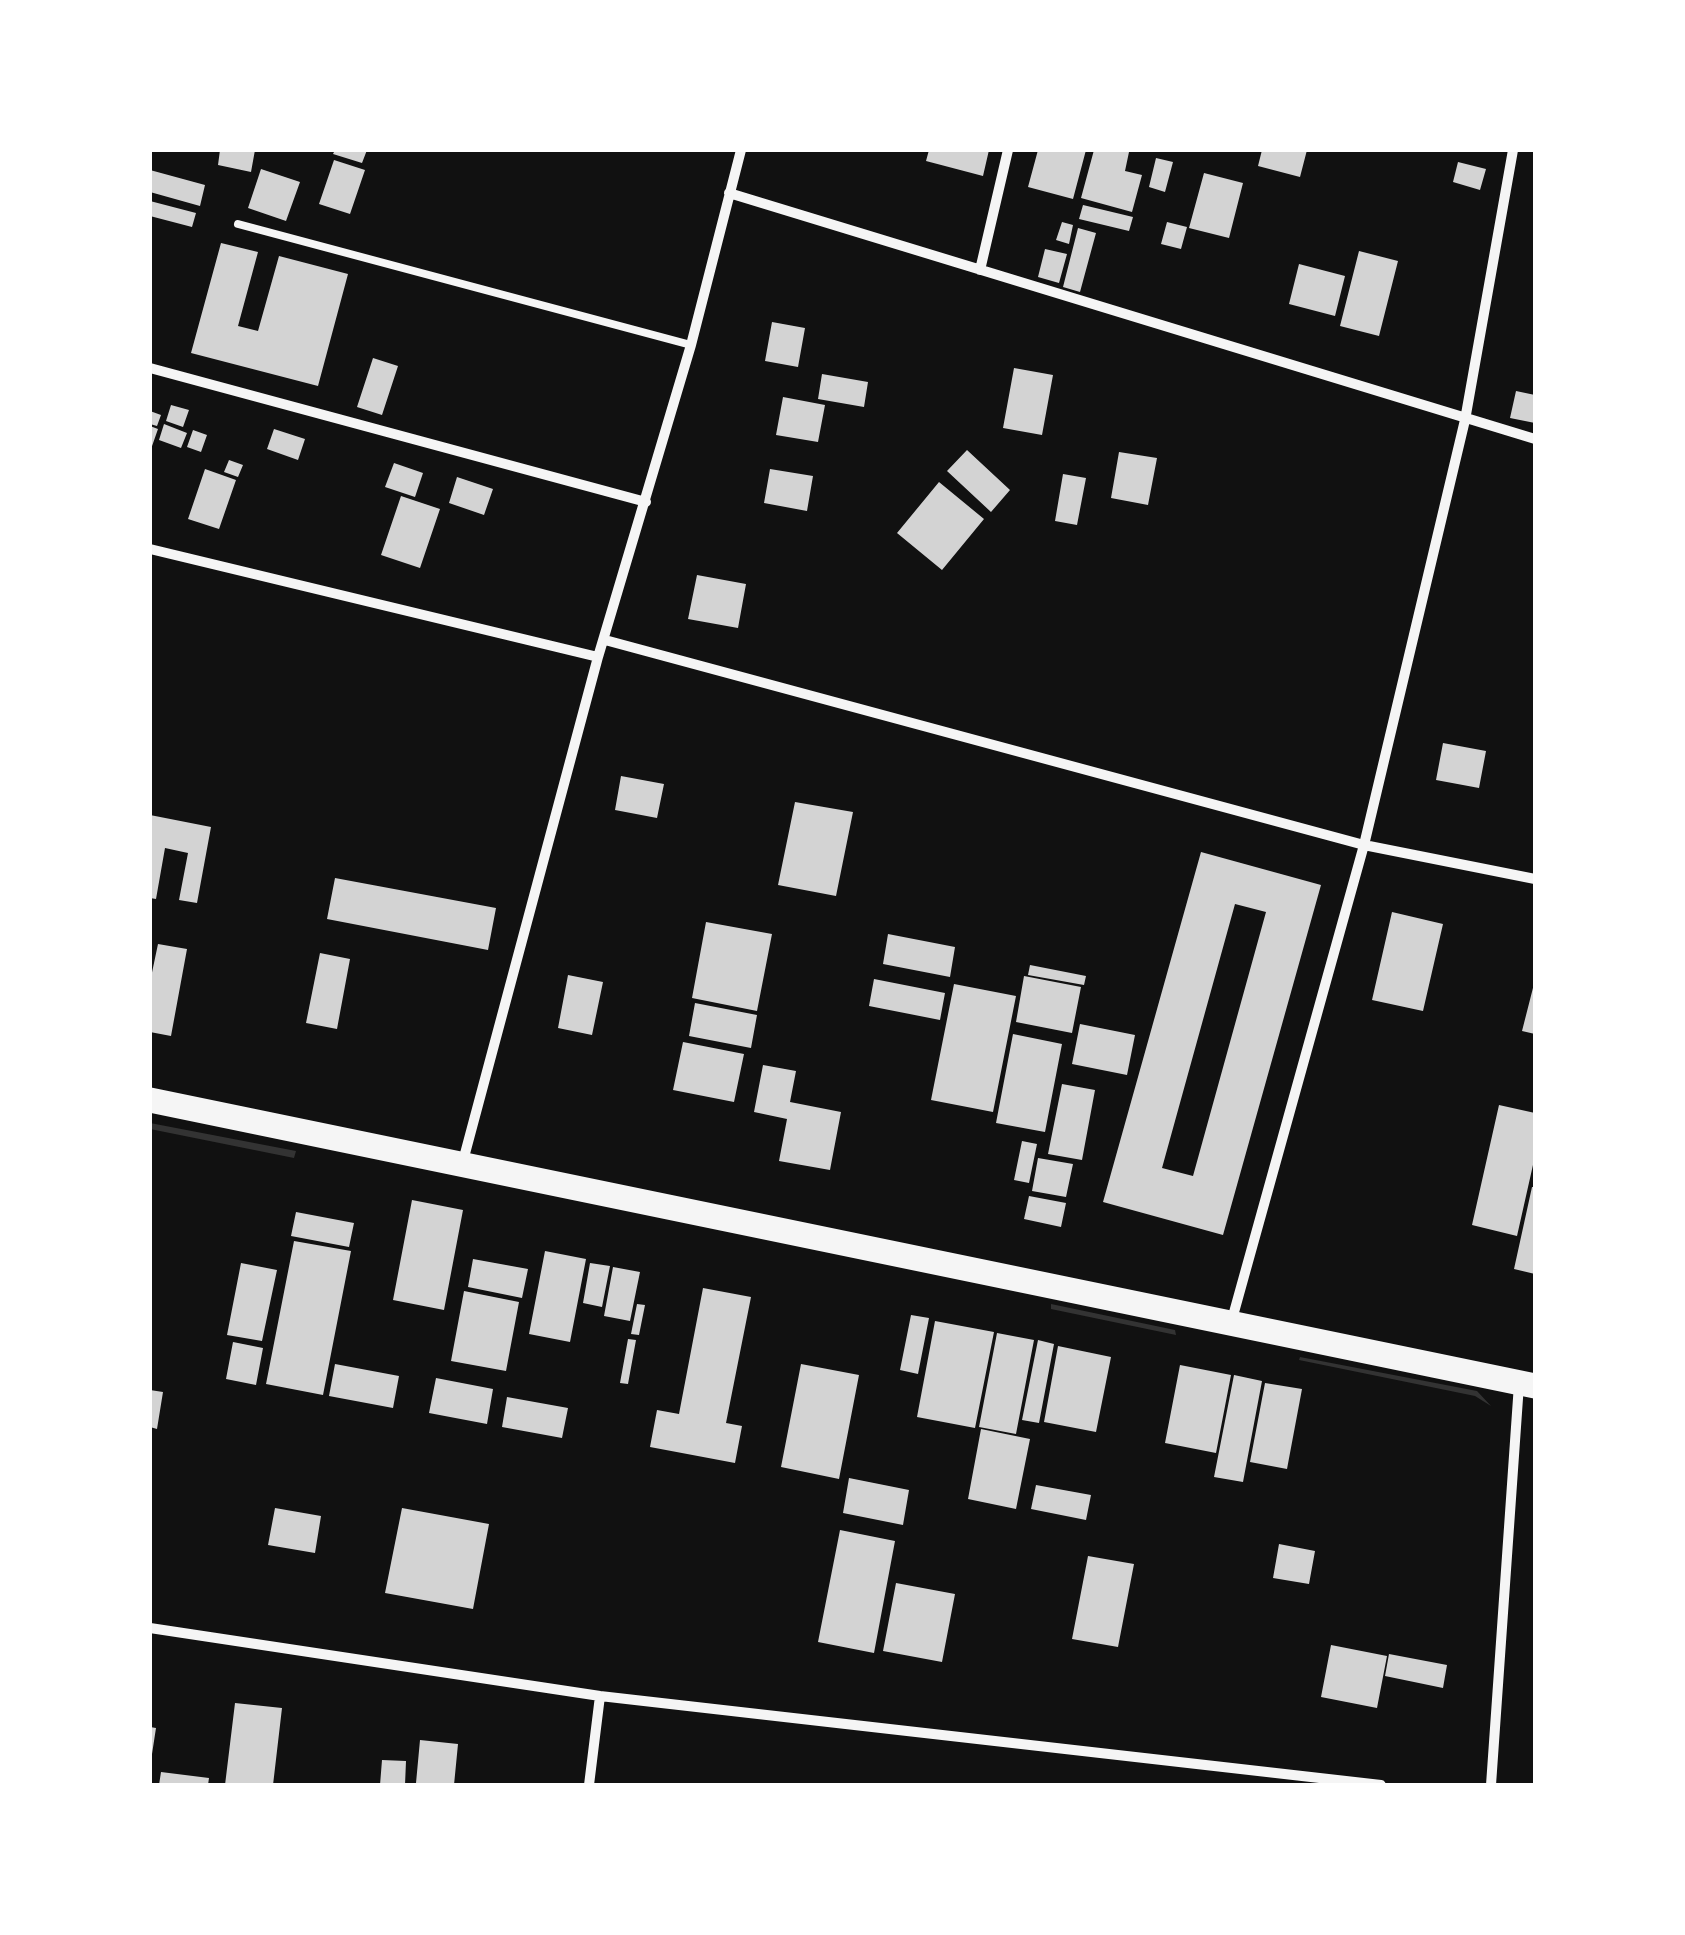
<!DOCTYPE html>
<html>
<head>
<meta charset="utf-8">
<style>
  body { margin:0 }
  #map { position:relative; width:1685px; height:1935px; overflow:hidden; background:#111; font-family:"Noto Sans",sans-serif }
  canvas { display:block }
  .frame { position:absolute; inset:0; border:152px solid #fff; pointer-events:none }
</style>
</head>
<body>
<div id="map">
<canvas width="1685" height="1935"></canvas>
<div class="frame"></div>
</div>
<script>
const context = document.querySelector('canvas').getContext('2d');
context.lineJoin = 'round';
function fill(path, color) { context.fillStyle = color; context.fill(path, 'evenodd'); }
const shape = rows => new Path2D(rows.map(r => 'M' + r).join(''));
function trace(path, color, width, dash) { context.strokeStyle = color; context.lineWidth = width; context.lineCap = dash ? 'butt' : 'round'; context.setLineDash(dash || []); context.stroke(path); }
fill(shape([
  [150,1123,296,1151,294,1158,150,1129],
  [1051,1304,1175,1330,1176,1335,1051,1309],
  [1300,1357,1477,1391,1491,1406,1475,1396,1299,1360]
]), '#333');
fill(shape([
  [220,150,255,150,251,172,218,165],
  [335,150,367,150,362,163,333,154],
  [929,150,989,150,983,176,926,161],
  [1038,150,1086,150,1073,199,1028,187],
  [1094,150,1129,152,1125,171,1142,175,1132,212,1081,198],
  [1262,150,1307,150,1300,177,1258,166],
  [1156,158,1173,162,1165,192,1149,187],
  [334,160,365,170,350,214,319,204],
  [1458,162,1486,169,1480,190,1453,182],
  [261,169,300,182,286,221,248,208],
  [150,170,205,185,200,206,150,192],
  [1204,173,1243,183,1229,238,1189,228],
  [150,201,196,213,192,227,150,216],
  [1083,205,1133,217,1129,231,1079,219],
  [1062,222,1073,225,1069,244,1056,240],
  [1167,222,1187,227,1181,249,1161,244],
  [1078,228,1096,233,1080,292,1063,287],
  [221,243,258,252,238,326,258,331,279,256,348,274,318,386,191,353],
  [1045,249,1067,254,1059,283,1038,277],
  [1359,251,1398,261,1379,336,1340,326],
  [1299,264,1345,276,1335,316,1289,304],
  [772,322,805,328,798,367,765,361],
  [373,358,398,366,382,415,357,407],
  [1014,368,1053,375,1042,435,1003,428],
  [822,374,868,382,864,407,818,399],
  [1516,391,1535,395,1535,423,1510,418],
  [783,397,825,405,818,442,776,435],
  [171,405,189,410,183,427,166,421],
  [150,411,161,415,157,426,150,424],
  [164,424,187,433,181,448,159,440],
  [150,426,158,429,151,449,150,449],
  [274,429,305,439,298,460,267,449],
  [193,430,207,435,201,452,187,447],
  [967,450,1010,490,991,512,947,471],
  [1119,452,1157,458,1148,505,1111,498],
  [229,460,243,465,238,477,224,472],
  [394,463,423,473,415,497,385,487],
  [205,469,236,480,219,529,188,519],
  [770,469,813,476,807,511,764,503],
  [1063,474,1086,478,1077,525,1055,521],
  [457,477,493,489,484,515,449,503],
  [939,482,984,519,942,570,897,533],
  [401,496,440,509,420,568,381,555],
  [697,575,746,584,738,628,688,619],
  [1443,743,1486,751,1479,788,1436,780],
  [621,776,664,784,657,818,615,810],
  [795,802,853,812,836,896,778,885],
  [150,815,211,827,197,903,179,900,188,853,165,848,156,899,150,898],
  [1201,852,1321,885,1223,1235,1103,1202],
  [1235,904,1266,912,1193,1176,1162,1168],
  [335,878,496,908,488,950,327,919],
  [1392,912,1443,924,1423,1011,1372,1000],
  [706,922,772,934,757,1011,692,998],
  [888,934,955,947,950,977,883,964],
  [158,944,187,949,171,1036,150,1032,150,982],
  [320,953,350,959,337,1029,306,1023],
  [1030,965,1086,976,1084,985,1028,975],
  [568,975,603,982,592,1035,558,1028],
  [1024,976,1081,987,1072,1033,1016,1022],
  [874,979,945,993,940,1020,869,1006],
  [1535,980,1535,1034,1522,1031],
  [954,984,1016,996,993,1112,931,1100],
  [695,1003,757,1015,751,1048,689,1036],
  [1080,1024,1135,1035,1127,1075,1072,1064],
  [1013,1034,1062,1044,1045,1132,996,1123],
  [683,1042,744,1054,734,1102,673,1090],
  [763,1065,796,1071,790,1102,841,1112,830,1170,779,1161,787,1119,754,1112],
  [1062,1084,1095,1090,1082,1160,1048,1154],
  [1499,1105,1535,1113,1535,1156,1517,1236,1472,1225],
  [1022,1141,1037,1144,1029,1183,1014,1180],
  [1038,1158,1073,1164,1066,1197,1032,1191],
  [1532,1187,1535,1187,1535,1274,1514,1269],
  [1029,1196,1066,1203,1061,1227,1024,1219],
  [412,1200,463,1210,444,1310,393,1300],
  [296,1212,354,1223,349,1247,291,1236],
  [294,1241,351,1251,323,1395,266,1384],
  [545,1251,586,1259,570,1342,529,1334],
  [473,1259,528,1269,522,1298,468,1287],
  [241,1263,277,1270,262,1341,227,1335],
  [590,1263,610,1266,602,1307,583,1303],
  [613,1267,640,1272,630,1321,604,1316],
  [703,1288,751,1297,726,1423,742,1426,735,1463,650,1447,657,1410,679,1414],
  [464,1291,519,1302,506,1371,451,1361],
  [637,1304,645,1305,639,1335,631,1334],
  [911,1315,929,1318,918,1374,900,1370],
  [935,1321,994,1332,975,1428,917,1417],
  [997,1333,1034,1340,1016,1434,979,1427],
  [628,1339,636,1340,628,1384,620,1383],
  [1038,1340,1054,1344,1039,1423,1022,1420],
  [233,1342,263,1348,256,1385,226,1379],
  [1058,1346,1111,1357,1096,1432,1044,1422],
  [335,1364,399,1376,393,1408,329,1396],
  [801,1364,859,1375,839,1479,781,1467],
  [1180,1365,1231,1375,1216,1453,1165,1443],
  [1234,1375,1262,1381,1243,1482,1214,1477],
  [436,1378,493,1389,487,1424,429,1413],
  [1265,1383,1302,1389,1287,1469,1250,1462],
  [150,1390,163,1392,157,1429,150,1427],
  [507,1397,568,1408,562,1438,502,1427],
  [981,1429,1030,1439,1016,1509,968,1499],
  [849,1478,909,1490,903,1525,843,1513],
  [1036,1485,1091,1495,1086,1520,1031,1509],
  [275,1508,321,1516,315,1553,268,1545],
  [402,1508,489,1524,473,1609,385,1593],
  [840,1530,895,1541,874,1653,818,1642],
  [1279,1544,1315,1551,1309,1584,1273,1578],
  [1088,1556,1134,1564,1118,1647,1072,1639],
  [896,1583,955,1594,942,1662,883,1651],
  [1331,1645,1387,1656,1377,1708,1321,1697],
  [1389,1654,1447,1665,1443,1688,1385,1676],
  [235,1703,282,1708,273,1785,225,1785],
  [150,1727,156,1728,152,1754,150,1754],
  [420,1740,458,1744,454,1785,416,1783],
  [382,1760,406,1761,405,1785,380,1785],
  [161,1772,209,1778,208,1785,159,1785]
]), '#d3d3d3');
trace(shape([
  [238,224,691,345]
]), '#f5f5f5', 8);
trace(shape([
  [729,193,1535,439],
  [980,270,1008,150],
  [150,368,646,502],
  [150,549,598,657],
  [605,640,1364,845,1535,879],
  [463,1161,598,657,691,345,741,150],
  [1231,1323,1364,845,1465,420,1513,150],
  [150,1628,600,1696,1381,1785],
  [589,1785,600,1696],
  [1491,1785,1519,1384]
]), '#f5f5f5', 10);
trace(shape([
  [150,1100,1535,1386]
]), '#f5f5f5', 25);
</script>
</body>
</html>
